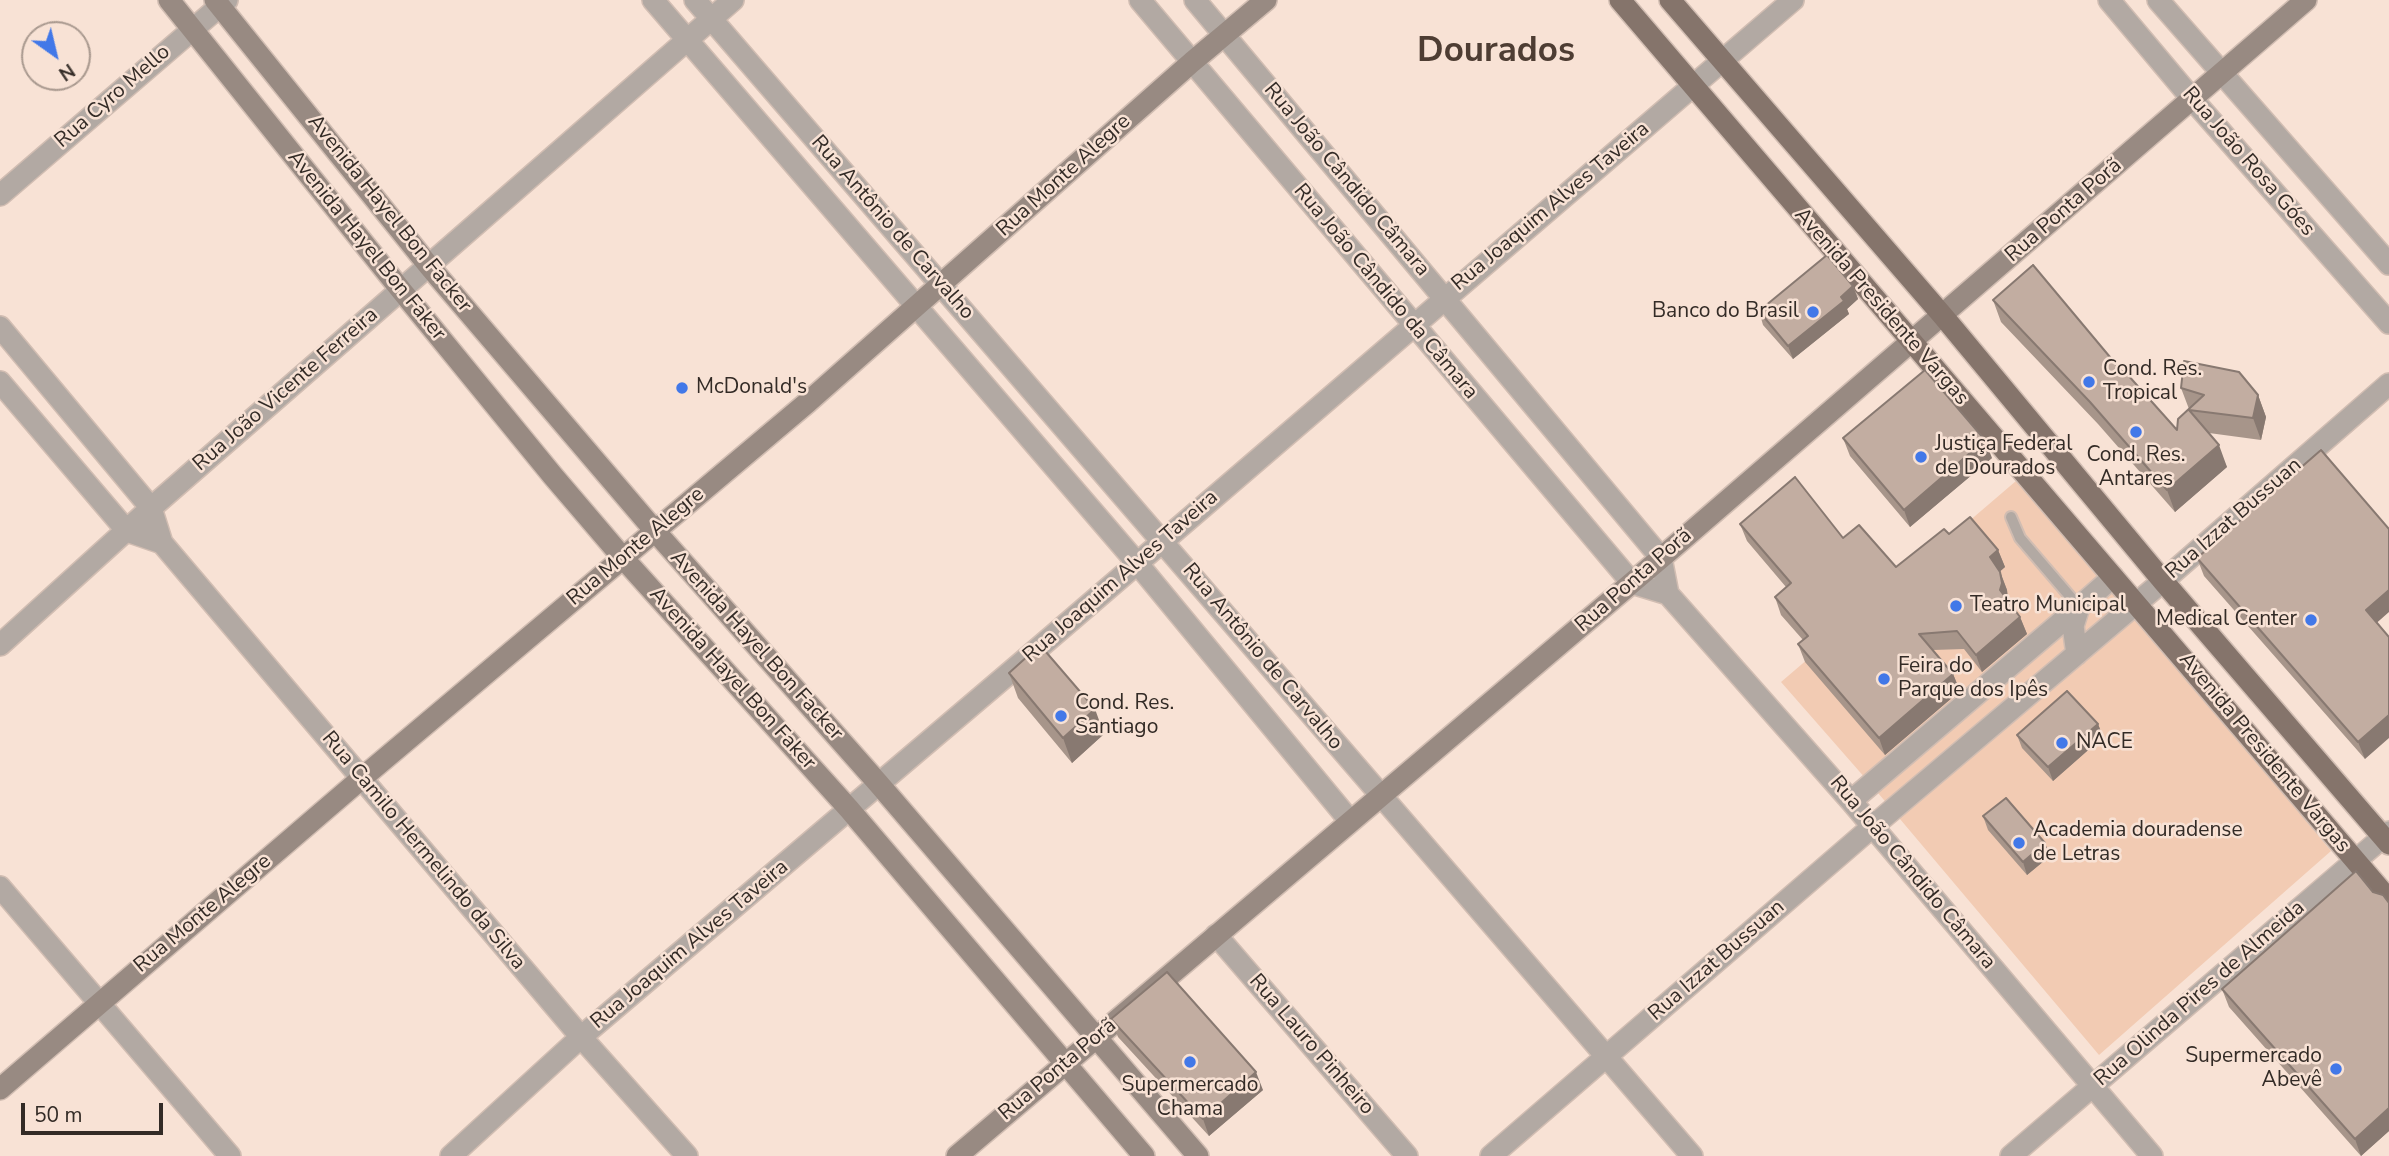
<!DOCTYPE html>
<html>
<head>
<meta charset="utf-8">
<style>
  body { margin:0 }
  #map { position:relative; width:2389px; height:1156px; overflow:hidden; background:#f8e2d5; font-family:"Nunito Sans",sans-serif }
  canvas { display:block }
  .north { position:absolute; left:21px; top:21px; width:70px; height:70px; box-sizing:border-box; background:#f8e2d5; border:2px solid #a9998f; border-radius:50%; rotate:146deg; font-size:19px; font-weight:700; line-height:28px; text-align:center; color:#332b26 }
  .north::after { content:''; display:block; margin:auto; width:24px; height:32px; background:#4278e8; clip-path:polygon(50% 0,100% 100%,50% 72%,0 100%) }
  .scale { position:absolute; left:21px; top:1103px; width:142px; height:32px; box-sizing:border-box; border:4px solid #332b26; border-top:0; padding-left:9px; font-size:21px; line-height:24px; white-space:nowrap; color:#332b26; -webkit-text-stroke:5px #f8e2d5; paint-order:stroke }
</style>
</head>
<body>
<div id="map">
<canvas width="2389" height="1156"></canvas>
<div class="north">N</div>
<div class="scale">50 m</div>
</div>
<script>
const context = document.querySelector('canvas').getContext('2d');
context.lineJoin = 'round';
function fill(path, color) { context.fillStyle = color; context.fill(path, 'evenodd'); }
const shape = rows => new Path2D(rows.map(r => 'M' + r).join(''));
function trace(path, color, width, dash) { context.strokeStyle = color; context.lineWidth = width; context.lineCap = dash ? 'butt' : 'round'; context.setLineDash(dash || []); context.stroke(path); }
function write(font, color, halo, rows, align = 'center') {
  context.font = font + ' "Nunito Sans",sans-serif'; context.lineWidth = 5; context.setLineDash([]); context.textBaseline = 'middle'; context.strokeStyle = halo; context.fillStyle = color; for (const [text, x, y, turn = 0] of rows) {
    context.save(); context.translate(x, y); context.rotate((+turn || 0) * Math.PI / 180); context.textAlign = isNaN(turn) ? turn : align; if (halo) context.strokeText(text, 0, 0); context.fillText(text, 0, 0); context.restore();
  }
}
fill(shape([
  [2016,481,2143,625,2331,851,2099,1055,1873,787,1781,682]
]), '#f2cbb3');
const lane = shape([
  [2011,517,2020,538,2079,607]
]);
const street = shape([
  [653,0,1137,563,1350,821],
  [695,0,1692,1156],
  [1140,0,1632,583,1668,594],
  [1195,0,1661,558,1668,594,1851,801,2152,1156],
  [2109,0,2193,100,2389,323],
  [2158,0,2389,264],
  [0,195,227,0],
  [0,327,151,508,162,543,581,1037,687,1156],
  [0,382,127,531,162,543],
  [0,645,151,508,733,0],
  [2077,654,2073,626,2079,607,2113,577],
  [1851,801,2079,607],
  [0,887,230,1156],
  [1216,935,1407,1156],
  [451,1156,581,1037,1027,658,1793,0],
  [1491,1156,1872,827,2163,581,2389,384],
  [2011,1156,2389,832]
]);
const secondary = shape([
  [169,0,401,290,553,476,623,558,849,809,1144,1156],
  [215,0,429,266,655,531,878,783,1198,1156],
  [0,1089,362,778,808,402,1192,62,1266,0],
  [957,1156,1661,558,2306,0]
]);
const primary = shape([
  [1620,0,2389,900],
  [1670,0,1943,316,2163,581,2389,844]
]);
trace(lane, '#d1bdb2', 14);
trace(street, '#d1bdb2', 24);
trace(secondary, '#d1bdb2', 24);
trace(primary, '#d1bdb2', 24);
trace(lane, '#b2a9a3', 10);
trace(street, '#b2a9a3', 21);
trace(secondary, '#988a82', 21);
trace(primary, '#85746b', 21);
fill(shape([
  [1853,286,1858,299,1847,309,1849,314,1793,359,1763,325,1759,311],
  [1993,300,2125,375,2177,430,2189,409,2181,388,2258,395,2266,417,2261,440,2209,433,2227,467,2175,512,2098,424,2001,322],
  [1843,438,1992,458,1910,527,1850,456],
  [1740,524,1843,538,1896,567,1949,534,1998,550,2005,567,2000,571,2007,590,2008,601,2020,617,2027,634,1982,672,1964,649,1933,650,1953,674,1960,691,1885,755,1805,662,1798,644,1803,640,1781,615,1775,597,1786,587,1747,541],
  [2197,558,2377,623,2365,759,2204,576],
  [1009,673,1104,734,1072,763,1018,698],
  [2098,724,2103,737,2053,781,2022,748,2017,735],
  [1983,816,2045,843,2050,856,2027,875,1988,830],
  [2373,892,2389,1131,2361,1156,2229,1007,2222,989],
  [1111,1019,1263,1090,1209,1136,1118,1037]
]), '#a7958a');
fill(shape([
  [1853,286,1858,299,1847,309,1849,314,1793,359,1788,346],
  [2258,395,2266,417,2261,440,2253,418],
  [1985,440,1992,458,1910,527,1904,510],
  [2219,445,2227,467,2175,512,2167,490],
  [1998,550,2005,567,1996,575,1990,557],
  [2000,572,2007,590,2008,600,2006,608,2000,590],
  [2389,590,2389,612,2372,627,2366,610],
  [2020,617,2027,634,1982,672,1976,655],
  [1953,674,1960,691,1885,755,1879,738],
  [1095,709,1104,734,1072,763,1063,738],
  [2389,715,2389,738,2365,759,2358,742],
  [2098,724,2103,737,2053,781,2048,767],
  [2045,843,2050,856,2027,875,2023,862],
  [1256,1072,1263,1090,1209,1136,1203,1119],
  [2389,1108,2389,1131,2361,1156,2355,1139]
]), '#887971');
const building = shape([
  [1827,255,1853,286,1841,297,1844,301,1788,346,1759,311,1827,255],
  [2033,265,2125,375,2127,374,2177,430,2178,419,2204,395,2181,388,2184,361,2239,372,2258,395,2253,418,2189,410,2219,445,2167,490,2090,402,1993,300,2033,265],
  [1925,370,1985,440,1904,510,1843,438,1925,370],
  [2321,450,2389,529,2389,590,2366,610,2389,637,2389,715,2358,742,2197,558,2321,450],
  [1795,477,1843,538,1859,525,1896,567,1944,529,1949,534,1970,517,1998,550,1990,557,2000,572,2002,583,2000,590,2020,617,1976,655,1957,631,1919,634,1953,674,1879,738,1798,644,1808,636,1775,597,1791,583,1740,524,1795,477],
  [1040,645,1095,709,1063,738,1009,673,1040,645],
  [2067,691,2098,724,2048,767,2017,735,2067,691],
  [2006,798,2045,843,2023,862,1983,816,2006,798],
  [2356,871,2373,892,2383,895,2389,903,2389,1108,2355,1139,2222,989,2356,871],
  [1167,972,1256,1072,1203,1119,1111,1019,1167,972]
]);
fill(building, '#c2ada1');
trace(building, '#887971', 2);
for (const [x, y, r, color] of [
  [1813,312,7,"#4278e8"],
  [2089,382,7,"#4278e8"],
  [682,388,7,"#4278e8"],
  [2136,432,7,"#4278e8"],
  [1921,457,7,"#4278e8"],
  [1956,606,7,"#4278e8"],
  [2311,620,7,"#4278e8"],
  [1884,679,7,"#4278e8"],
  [1061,716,7,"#4278e8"],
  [2062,743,7,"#4278e8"],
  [2019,843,7,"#4278e8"],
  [1190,1062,7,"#4278e8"],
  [2336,1069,7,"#4278e8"]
]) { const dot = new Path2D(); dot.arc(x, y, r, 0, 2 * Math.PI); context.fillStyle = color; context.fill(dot); trace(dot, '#f8e2d5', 2.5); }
write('21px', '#332b26', '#f8e2d5', [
  ["Rua Cyro Mello",113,97,-41],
  ["Rua João Rosa Góes",2248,162,49],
  ["Rua Monte Alegre",1064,176,-42],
  ["Rua João Cândido Câmara",1346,180,50],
  ["Rua Joaquim Alves Taveira",1551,207,-40],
  ["Rua Ponta Porã",2064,211,-41],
  ["Avenida Hayel Bon Facker",389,214,51],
  ["Rua Antônio de Carvalho",892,228,49],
  ["Avenida Hayel Bon Faker",366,246,51],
  ["Rua João Cândido da Câmara",1385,292,50],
  ["Avenida Presidente Vargas",1881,307,49],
  ["Rua João Vicente Ferreira",286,390,-41],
  ["Rua Izzat Bussuan",2234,519,-41],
  ["Rua Monte Alegre",636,547,-40],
  ["Rua Joaquim Alves Taveira",1121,577,-41],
  ["Rua Ponta Porã",1634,581,-41],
  ["Avenida Hayel Bon Facker",756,646,48],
  ["Rua Antônio de Carvalho",1262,657,50],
  ["Avenida Hayel Bon Faker",732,679,48],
  ["Avenida Presidente Vargas",2264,753,50],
  ["Rua Camilo Hermelindo da Silva",423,851,50],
  ["Rua João Cândido Câmara",1912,873,50],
  ["Rua Monte Alegre",203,914,-40],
  ["Rua Joaquim Alves Taveira",690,945,-40],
  ["Rua Izzat Bussuan",1717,961,-41],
  ["Rua Olinda Pires de Almeida",2200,994,-41],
  ["Rua Lauro Pinheiro",1311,1045,49],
  ["Rua Ponta Porã",1058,1070,-40]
]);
write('21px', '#332b26', '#f8e2d5', [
  ["Banco do Brasil",1799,312,"right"],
  ["Cond. Res.",2103,370],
  ["Tropical",2103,394],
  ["McDonald's",696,388],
  ["Justiça Federal",1935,445],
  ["de Dourados",1935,469],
  ["Cond. Res.",2136,456,"center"],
  ["Antares",2136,480,"center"],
  ["Teatro Municipal",1970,606],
  ["Medical Center",2297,620,"right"],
  ["Feira do",1898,667],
  ["Parque dos Ipês",1898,691],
  ["Cond. Res.",1075,704],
  ["Santiago",1075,728],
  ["NACE",2076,743],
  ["Academia douradense",2033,831],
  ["de Letras",2033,855],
  ["Supermercado",2322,1057,"right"],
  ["Abevê",2322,1081,"right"],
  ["Supermercado",1190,1086,"center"],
  ["Chama",1190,1110,"center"]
], 'left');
write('bold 35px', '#4e3d33', '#f8e2d5', [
  ["Dourados",1496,53]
]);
</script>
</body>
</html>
